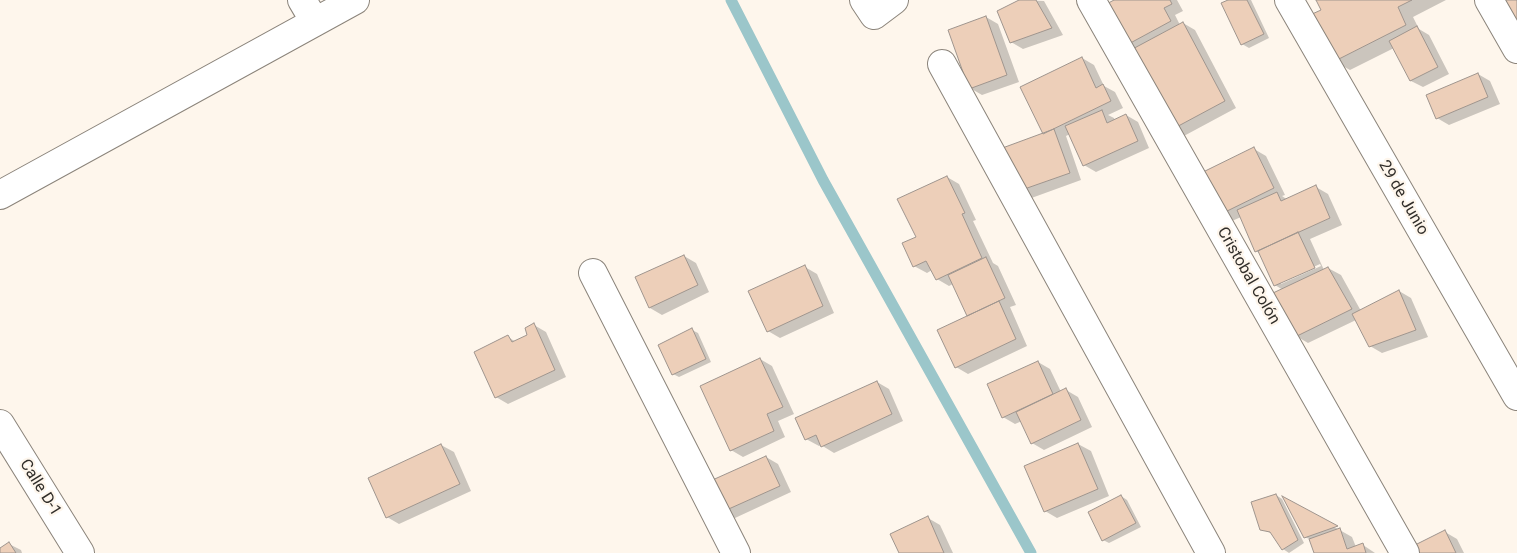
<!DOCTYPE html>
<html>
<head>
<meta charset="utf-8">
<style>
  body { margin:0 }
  canvas { display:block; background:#fef6ec }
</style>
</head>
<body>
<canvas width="1517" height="553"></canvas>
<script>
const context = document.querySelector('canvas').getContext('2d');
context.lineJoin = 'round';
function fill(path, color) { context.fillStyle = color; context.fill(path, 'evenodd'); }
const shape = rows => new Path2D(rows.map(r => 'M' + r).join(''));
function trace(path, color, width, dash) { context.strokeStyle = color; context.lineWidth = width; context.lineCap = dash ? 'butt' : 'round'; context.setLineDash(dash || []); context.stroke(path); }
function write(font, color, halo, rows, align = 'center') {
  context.font = font + ' Roboto,sans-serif'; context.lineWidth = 4.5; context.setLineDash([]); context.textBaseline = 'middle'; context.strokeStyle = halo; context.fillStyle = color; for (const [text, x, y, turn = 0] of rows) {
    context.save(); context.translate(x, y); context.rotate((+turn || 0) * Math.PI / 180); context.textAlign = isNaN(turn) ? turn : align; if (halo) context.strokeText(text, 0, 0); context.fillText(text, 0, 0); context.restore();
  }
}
fill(shape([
  [1021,0,1044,1,1063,35,1023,49,1011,42],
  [1117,0,1177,0,1183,11,1175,15,1180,25,1183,23,1195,30,1236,108,1182,137,1129,52],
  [1231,0,1251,0,1269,38,1249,48,1242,44],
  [1317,0,1446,0,1413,17,1419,29,1429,35,1449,74,1423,87,1411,81,1394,48,1350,70,1334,61,1322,11],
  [986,17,998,24,1019,82,982,95,970,88],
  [1082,58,1094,65,1104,86,1115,92,1123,108,1108,115,1114,118,1115,121,1126,115,1138,122,1149,148,1096,172,1084,165,1070,134,1066,136,1081,180,1026,200,1014,193],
  [1478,74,1490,81,1500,104,1449,125,1437,118],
  [1254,149,1266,156,1285,195,1282,196,1288,200,1316,187,1328,194,1342,225,1310,239,1324,270,1328,268,1341,275,1361,311,1399,291,1411,298,1428,337,1382,353,1370,346,1356,320,1308,343,1296,336,1283,290,1275,285,1261,254,1256,251,1241,217,1232,221,1220,214],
  [1320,264,1321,266,1281,284,1281,282],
  [947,177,959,184,976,220,973,221,993,263,998,266,1016,305,1010,307,1027,346,968,374,956,367,968,316,953,284,949,286,937,279,932,270,927,273,914,266,917,238],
  [684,256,696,263,709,292,662,315,650,308],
  [805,267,817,274,834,313,780,338,768,331],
  [534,325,546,332,566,377,508,404,496,397,508,337,516,342,529,336],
  [692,330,698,333,711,362,679,377,673,374],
  [760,359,772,366,794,414,778,421,785,437,743,457,731,450],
  [1038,362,1050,369,1061,392,1066,390,1078,397,1092,427,1044,450,1032,443,1022,421,1015,424,1003,417],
  [877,382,889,389,903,421,834,453,821,445,819,446,806,439],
  [1078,444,1091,451,1109,496,1057,518,1045,511],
  [441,445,454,452,471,491,399,524,387,517],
  [766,457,778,464,791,492,735,518,723,511],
  [1276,495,1282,499,1304,543,1289,553,1283,549,1273,534,1261,529],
  [1121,496,1127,500,1141,527,1109,543,1103,540],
  [1285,499,1352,537,1356,547,1363,545,1375,553,1316,553,1311,540,1305,537],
  [928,518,940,525,953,553,900,553],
  [1445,532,1457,539,1464,553,1403,553],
  [9,544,21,550,22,553,0,553,0,549]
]), '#0003');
trace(shape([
  [731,0,823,180,1031,553]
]), '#9bc6ca', 11);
const building = shape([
  [1019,0,1036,0,1052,28,1010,43,997,11,1019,0],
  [1114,0,1170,0,1172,4,1164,8,1171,21,1123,47,1101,7,1114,0],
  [1228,0,1247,0,1264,34,1241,45,1221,3,1228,0],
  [1316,0,1412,0,1398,7,1406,25,1333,62,1310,15,1321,10,1316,0],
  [1492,0,1517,0,1517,32,1492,0],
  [986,16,1007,75,969,89,948,30,986,16],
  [1183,22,1225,101,1169,131,1127,52,1183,22],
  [1417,26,1438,67,1410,81,1389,41,1417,26],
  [1082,57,1096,88,1103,84,1111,101,1043,134,1020,87,1082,57],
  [1478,73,1488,97,1436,119,1426,95,1478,73],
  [1102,110,1107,123,1126,114,1138,141,1083,166,1065,126,1102,110],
  [1054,129,1070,173,1013,193,997,150,1054,129],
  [1254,147,1274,188,1219,215,1199,174,1254,147],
  [947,176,965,213,962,214,982,258,936,280,926,261,913,267,902,243,916,237,897,199,947,176],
  [1316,185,1330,218,1255,252,1237,210,1277,192,1281,201,1316,185],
  [1298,232,1315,268,1274,286,1258,251,1298,232],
  [684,255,698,285,649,308,635,277,684,255],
  [986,257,1005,298,967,316,948,275,986,257],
  [805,265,823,306,767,332,748,291,805,265],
  [1328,267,1352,309,1295,337,1273,293,1328,267],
  [1399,290,1416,330,1369,347,1352,314,1399,290],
  [999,301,1016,339,955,368,937,330,999,301],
  [534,323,555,370,495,398,474,352,508,335,512,342,527,335,525,328,534,323],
  [692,328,706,359,672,375,658,345,692,328],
  [760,358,783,407,767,414,774,431,730,451,700,386,760,358],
  [1038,361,1053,394,1002,418,987,384,1038,361],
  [877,381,892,414,821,447,816,435,805,440,795,418,877,381],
  [1066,388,1081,420,1031,444,1016,412,1066,388],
  [1078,443,1098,489,1044,512,1024,466,1078,443],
  [441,444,460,484,386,518,368,478,441,444],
  [766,456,780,486,722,512,708,482,766,456],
  [1276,494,1298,540,1282,550,1270,532,1260,530,1251,502,1276,494],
  [1121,495,1136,523,1102,541,1088,512,1121,495],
  [1282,496,1338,526,1304,538,1282,496],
  [928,516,944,553,899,553,890,534,928,516],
  [1340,528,1347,549,1363,543,1366,553,1314,553,1309,539,1340,528],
  [1445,530,1456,553,1402,553,1401,552,1445,530],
  [9,542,16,553,0,553,0,548,9,542]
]);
fill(building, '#edcfb9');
trace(building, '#9f958e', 1);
const minor = shape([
  [302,0,315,22],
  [864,0,874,15,894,0],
  [1091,0,1405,553],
  [1289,0,1517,396],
  [1489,0,1517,49],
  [942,64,1211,553],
  [0,195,355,0],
  [593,273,736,553],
  [0,424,80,553]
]);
trace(minor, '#8b847b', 30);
trace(minor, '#fff', 28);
write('16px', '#312e2a', '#fef6ec', [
  ["29 de Junio",1403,198,60],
  ["Cristobal Colón",1248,276,60],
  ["Calle D-1",40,488,58]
]);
</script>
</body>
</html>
